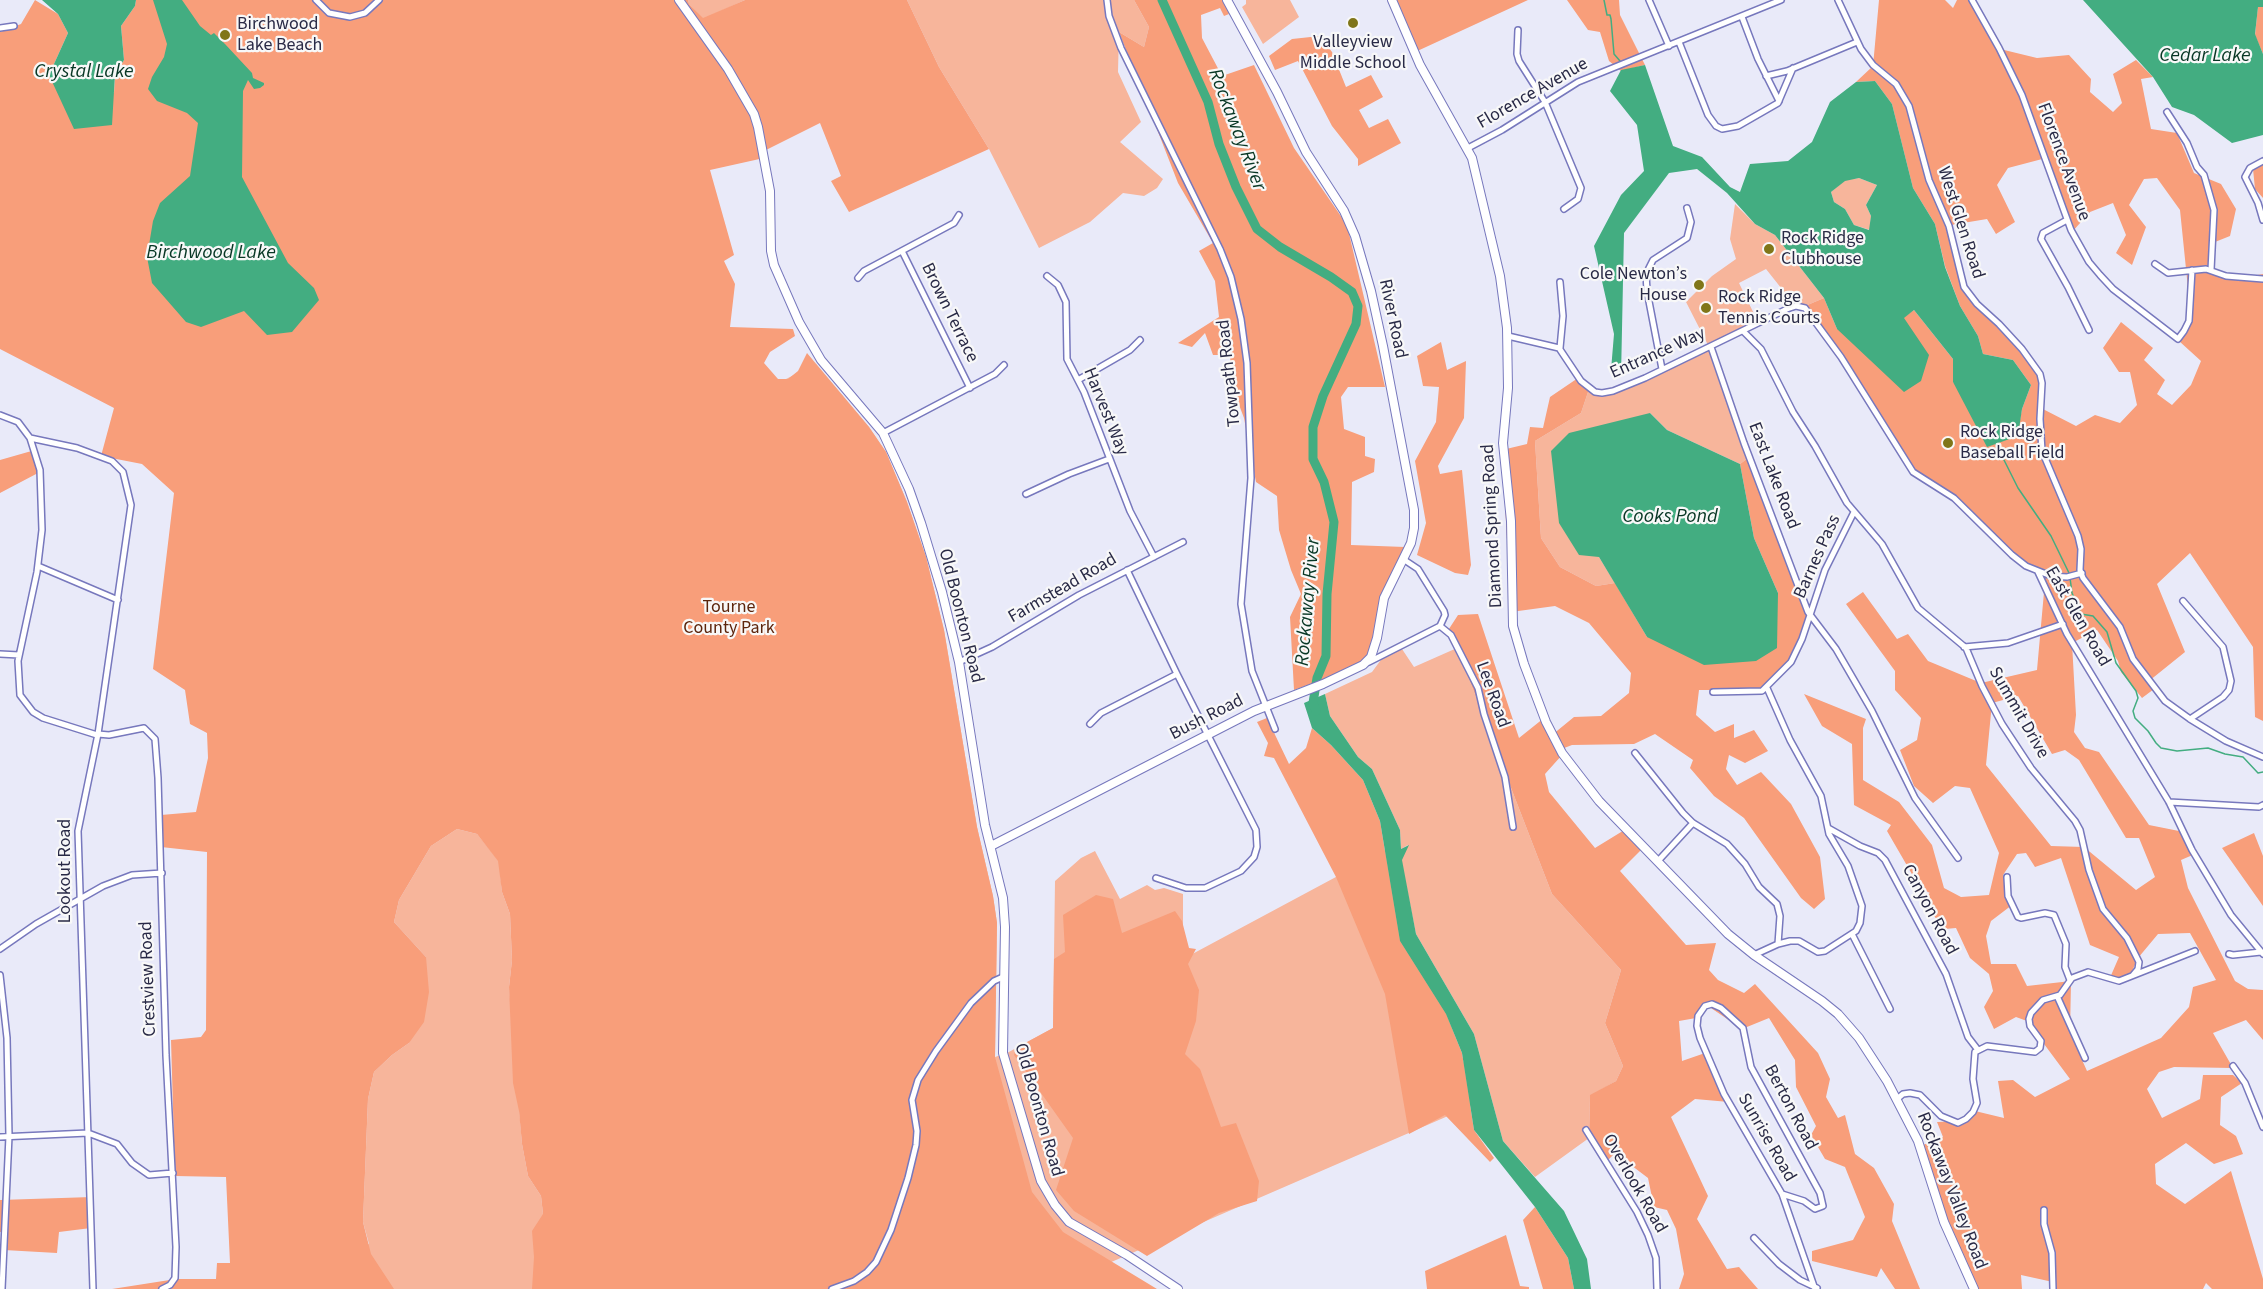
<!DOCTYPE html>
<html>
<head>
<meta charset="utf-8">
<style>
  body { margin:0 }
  canvas { display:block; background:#e9eaf9 }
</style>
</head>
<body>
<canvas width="2263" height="1289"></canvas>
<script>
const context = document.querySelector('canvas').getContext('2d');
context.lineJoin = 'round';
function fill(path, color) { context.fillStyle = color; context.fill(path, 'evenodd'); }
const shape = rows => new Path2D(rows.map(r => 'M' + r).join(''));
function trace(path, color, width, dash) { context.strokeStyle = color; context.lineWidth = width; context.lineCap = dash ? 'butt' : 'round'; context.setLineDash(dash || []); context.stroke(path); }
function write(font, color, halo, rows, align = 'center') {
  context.font = font + ' "Source Sans 3",sans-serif'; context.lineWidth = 4.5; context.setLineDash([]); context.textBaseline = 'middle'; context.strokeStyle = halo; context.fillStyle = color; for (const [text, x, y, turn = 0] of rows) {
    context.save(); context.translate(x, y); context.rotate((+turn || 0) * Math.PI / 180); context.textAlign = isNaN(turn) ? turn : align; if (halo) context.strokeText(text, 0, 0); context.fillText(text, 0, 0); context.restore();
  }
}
fill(shape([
  [688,0,745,0,703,19,689,4],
  [907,0,1134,0,1149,27,1144,47,1119,32,1118,72,1141,122,1120,142,1163,179,1157,188,1144,196,1123,193,1090,222,1039,248,989,149,939,67],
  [1246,0,1290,0,1299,17,1263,44,1242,7,1246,4],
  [1859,178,1877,185,1866,205,1871,216,1870,230,1854,225,1845,209,1834,202,1831,192,1845,180],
  [1735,204,1755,224,1775,235,1824,298,1805,306,1793,303,1766,269,1739,283,1758,322,1709,346,1748,458,1740,464,1667,430,1650,413,1599,557,1615,583,1596,586,1560,567,1541,538,1535,441,1581,413,1589,389,1612,392,1708,345,1686,302,1712,276,1736,259,1730,239],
  [816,364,869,427,886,452,907,502,926,557,944,630,977,827,993,896,997,923,995,1057,1007,1053,1053,1028,1055,881,1081,858,1095,851,1120,899,1147,885,1155,890,1164,888,1183,894,1183,959,1390,848,1396,887,1439,992,1478,1103,1086,1273,1093,1289,245,1289,369,1244,363,1222,368,1099,374,1072,392,1055,409,1043,426,957,394,922,399,900,431,846,457,829,477,834,499,861,502,892,510,914,512,960,509,987,522,1144,528,1176,541,1196,543,1214,684,1195,752,396],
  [1400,646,1414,667,1457,648,1552,894,1621,970,1605,1023,1623,1066,1616,1081,1590,1096,1589,1138,1535,1177,1503,1141,1474,1034,1416,934,1401,859,1408,845,1401,849,1400,830,1372,769,1358,757,1330,716,1325,694,1372,672,1386,653]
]), '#f7b59b');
fill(shape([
  [35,0,58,14,68,33,49,75,114,93,115,74,124,60,121,26,135,6,136,0,688,0,689,4,703,18,745,0,907,0,939,67,989,149,849,212,831,181,841,176,820,123,764,151,764,158,710,170,734,255,724,261,735,284,730,327,793,329,795,336,770,352,764,363,778,379,788,379,798,371,807,353,869,427,886,452,907,502,926,557,944,630,977,827,993,896,997,923,995,1057,1032,1192,1063,1232,1157,1289,532,1289,534,1257,532,1231,543,1214,541,1196,528,1176,522,1144,519,1111,513,1083,509,987,512,960,510,914,502,892,498,861,477,834,457,829,431,846,399,900,394,922,426,957,429,992,424,1022,409,1043,392,1055,374,1072,368,1099,363,1222,371,1254,394,1289,112,1289,176,1279,216,1279,217,1263,230,1263,226,1177,175,1176,171,1040,201,1037,206,1030,207,852,161,847,161,815,196,812,208,758,207,733,190,724,185,690,153,669,174,493,142,464,101,456,114,408,0,349,0,32,21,24],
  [1134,0,1223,0,1229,14,1224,16,1220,8,1201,15,1202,38,1222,76,1254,65,1294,148,1347,225,1385,387,1348,387,1341,397,1344,429,1365,437,1365,456,1375,459,1374,472,1352,482,1351,545,1405,547,1381,598,1377,626,1369,653,1362,662,1338,674,1294,690,1290,617,1301,594,1291,570,1279,530,1277,496,1256,482,1244,418,1232,386,1230,355,1213,355,1205,333,1192,347,1178,343,1219,317,1215,281,1199,251,1213,243,1178,183,1119,32,1144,47,1149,27],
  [1390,0,1528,0,1413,53],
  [1567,0,1619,0,1620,15,1645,65,1621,71,1609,61,1600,32,1588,30],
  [1879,0,1945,0,1953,8,1957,0,1973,0,2000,49,2037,58,2069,55,2091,79,2090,92,2113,112,2122,103,2113,74,2136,60,2153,77,2141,79,2151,129,2177,133,2194,173,2221,184,2236,209,2230,236,2215,242,2213,272,2235,279,2263,274,2263,721,2255,717,2253,647,2190,553,2157,584,2185,652,2149,681,2154,689,2142,698,2121,672,2118,661,2097,630,2072,643,2076,715,2074,732,2085,748,2099,752,2149,825,2184,832,2195,854,2181,860,2188,888,2235,981,2248,989,2263,990,2263,1040,2246,1020,2213,1033,2233,1068,2174,1067,2159,1072,2147,1089,2162,1118,2200,1099,2203,1075,2233,1075,2242,1083,2221,1097,2220,1125,2236,1136,2243,1154,2214,1164,2186,1143,2155,1164,2156,1184,2185,1204,2231,1171,2263,1279,2263,1289,2212,1289,2206,1283,2203,1289,2053,1289,2053,1282,2021,1275,2022,1289,1975,1289,1918,1147,1943,1137,1937,1122,1963,1121,1975,1111,2004,1118,1998,1081,2013,1080,2035,1097,2070,1079,2027,1021,2016,1017,1994,1029,1984,1007,1993,991,1989,974,1970,958,1956,928,1945,929,1934,916,1925,896,1930,893,1920,888,1887,831,1891,825,1854,805,1852,744,1822,726,1804,694,1866,719,1863,728,1863,780,1899,802,1932,845,1944,888,1961,897,1989,895,1999,853,1970,788,1955,786,1933,803,1914,786,1900,750,1917,740,1921,718,1895,690,1895,671,1846,604,1863,592,1897,639,1908,634,1928,661,1981,683,2037,670,2045,581,2002,547,1961,503,1912,472,1805,306,1824,298,1837,329,1904,317,1914,310,1953,359,1953,382,2017,436,2022,409,2031,385,2013,360,1983,354,1978,336,1960,306,1945,266,1935,224,1913,188,1892,104,1875,81,1856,82,1873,66],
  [2046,158,2072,232,2090,212,2113,203,2126,235,2116,253,2132,265,2146,227,2129,205,2144,179,2157,178,2180,210,2190,308,2179,341,2201,361,2191,385,2172,405,2157,394,2165,380,2144,360,2153,348,2121,322,2103,348,2119,372,2130,372,2137,405,2120,423,2095,415,2076,426,2039,407,2038,372,1967,294,1945,226,1987,219,1996,234,2015,222,1997,185,2008,168],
  [2018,696,2052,754,2065,750,2079,760,2126,838,2139,838,2155,877,2136,890,2084,847,2051,846,1986,765,1992,703],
  [2026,853,2035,867,2061,858,2090,945,2119,957,2109,980,2129,978,2138,958,2158,934,2190,933,2216,980,2193,987,2189,1007,2161,1038,2087,1071,2070,1033,2071,981,2027,986,2016,964,1991,964,1986,936,1991,921,2012,905,2003,875,2017,854],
  [2258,6,2263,7,2263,54,2255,35],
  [1320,36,1332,52,1346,87,1371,75,1383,97,1359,110,1369,128,1388,119,1401,143,1358,166,1358,159,1332,126,1298,61,1275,70,1269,56,1292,39],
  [2263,163,2263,198,2255,189,2253,169],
  [1441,342,1447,370,1466,361,1464,418,1438,466,1440,474,1462,470,1471,565,1468,575,1455,573,1417,555,1426,523,1415,461,1436,422,1439,387,1423,386,1417,356],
  [1578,378,1589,389,1581,413,1535,441,1541,538,1560,567,1596,586,1615,583,1647,637,1778,593,1754,538,1740,464,1748,458,1808,618,1793,661,1764,690,1699,690,1696,715,1715,732,1734,724,1734,738,1754,730,1768,751,1745,763,1729,755,1726,769,1737,785,1761,772,1791,804,1820,857,1825,899,1814,909,1801,898,1744,818,1714,796,1690,768,1693,760,1655,734,1634,744,1572,745,1559,750,1562,755,1545,774,1549,792,1595,848,1626,829,1644,847,1620,871,1686,945,1716,943,1709,970,1718,980,1744,993,1755,984,1818,1053,1830,1079,1826,1097,1838,1118,1845,1115,1855,1154,1874,1168,1894,1204,1892,1221,1920,1289,1895,1289,1881,1268,1877,1277,1812,1261,1812,1251,1853,1240,1865,1217,1845,1167,1825,1159,1811,1135,1816,1126,1796,1087,1795,1060,1769,1018,1742,1029,1705,1004,1696,1018,1679,1021,1682,1061,1708,1052,1729,1102,1695,1099,1671,1117,1708,1196,1697,1219,1727,1269,1739,1267,1758,1289,1679,1289,1684,1274,1676,1229,1667,1210,1654,1207,1648,1178,1615,1153,1605,1163,1589,1138,1590,1095,1616,1081,1623,1066,1605,1023,1621,970,1552,894,1457,648,1447,632,1458,615,1478,614,1519,738,1544,718,1552,735,1574,717,1601,716,1629,693,1631,673,1589,623,1555,606,1511,612,1502,450,1527,444,1530,427,1543,428,1550,397],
  [35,450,38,473,0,493,0,460],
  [1267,718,1289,764,1306,748,1312,728,1331,745,1363,780,1380,821,1400,941,1446,1014,1462,1053,1474,1130,1494,1158,1490,1162,1445,1115,1409,1134,1385,994,1336,877,1274,758,1264,756,1268,743,1257,722],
  [2254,833,2263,856,2263,906,2222,848],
  [1096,895,1113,899,1122,933,1175,911,1182,921,1189,948,1196,949,1188,964,1199,990,1196,1021,1185,1054,1200,1069,1221,1127,1236,1123,1259,1181,1257,1201,1219,1213,1147,1256,1074,1211,1056,1190,1073,1138,1014,1055,1016,1048,1053,1028,1054,959,1065,952,1063,915],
  [92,1197,91,1228,59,1232,57,1253,4,1250,4,1232,0,1232,0,1200],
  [1535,1207,1568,1258,1574,1289,1543,1289,1523,1220],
  [1506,1235,1520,1286,1529,1287,1529,1289,1427,1289,1425,1271]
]), '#f89e7a');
fill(shape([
  [42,0,136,0,135,6,121,26,124,60,115,74,112,125,74,129,49,75,68,33,58,14],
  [153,0,182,0,200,26,211,35,214,33,225,44,252,73,253,78,264,83,264,85,260,88,254,89,248,80,243,91,242,177,288,263,314,288,319,300,292,332,267,335,244,311,201,327,186,322,152,283,147,257,153,221,160,203,190,176,198,123,187,113,157,101,148,89,152,77,164,57,167,44],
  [2083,0,2263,0,2263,7,2258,7,2255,34,2263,54,2263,135,2232,143,2194,115,2172,107,2153,77],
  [1645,65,1673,146,1702,157,1730,187,1740,192,1750,164,1788,161,1812,142,1830,102,1856,82,1875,81,1892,104,1913,188,1935,224,1945,267,1960,306,1978,336,1983,354,2013,360,2031,385,2022,409,2018,436,1987,447,1953,382,1953,359,1914,310,1904,318,1929,355,1921,381,1904,392,1837,329,1824,298,1775,235,1755,224,1727,193,1697,169,1669,173,1624,233,1621,377,1611,370,1614,334,1594,246,1621,195,1644,171,1637,125,1610,91,1621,70],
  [1859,178,1877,185,1866,205,1871,216,1869,230,1854,225,1845,209,1834,202,1831,192,1845,181],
  [1650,413,1667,430,1740,464,1754,538,1778,593,1777,648,1756,661,1704,665,1647,637,1599,557,1579,555,1559,523,1551,451,1569,433],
  [1325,694,1330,716,1358,757,1372,769,1400,830,1401,849,1409,845,1402,860,1416,934,1474,1034,1503,1141,1564,1211,1587,1259,1591,1289,1574,1289,1568,1258,1535,1207,1474,1130,1462,1053,1446,1014,1400,941,1380,821,1363,780,1331,745,1312,728,1304,703]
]), '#43ad81');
trace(shape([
  [1604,0,1607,15,1610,15,1611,19,1614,54,1620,61],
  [1996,444,2018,488,2051,536,2069,573],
  [2070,578,2072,593,2081,614,2093,616,2107,632,2116,663,2136,691,2138,698,2133,711,2135,718,2148,731,2156,743,2161,748,2177,751,2208,748,2225,754,2243,757,2258,773,2263,772]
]), '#43ad81', 1.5);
trace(shape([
  [1162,0,1208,102,1219,144,1236,187,1257,229,1280,247,1331,277,1352,292,1358,306,1356,324,1323,396,1313,427,1313,459,1324,482,1334,522,1327,594,1326,656,1317,678,1313,703,1316,711]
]), '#43ad81', 9);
const street = shape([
  [316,0,329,13,350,17,365,13,379,0],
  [1107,0,1109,16,1121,48,1220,249,1231,277,1241,319,1247,363,1251,478,1241,604,1252,671,1275,729],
  [1649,0,1669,46],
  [1838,0,1861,49,1873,65,1896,84,1909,106,1929,180,1949,226,1964,287,1977,304,1999,324,2022,349,2040,374,2042,383,2040,419,2042,451,2078,536,2081,549,2080,570,2083,578,2120,627,2133,659,2165,701,2190,719,2226,741,2263,757],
  [1972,0,1999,48,2022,95,2071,230,2089,262,2100,275,2113,289,2178,339,2184,331,2189,321,2192,270],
  [1742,17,1758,59,1779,101],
  [0,28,14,26],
  [1518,30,1517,54,1519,61,1545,102,1581,188,1578,199,1564,209],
  [1679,42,1708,115,1716,126,1722,129,1738,126,1778,103,1793,68],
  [1766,76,1787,71,1857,42],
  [2167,112,2187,143,2197,167,2204,175,2214,210,2211,270],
  [1468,148,1502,130,1578,82,1781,0],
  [2263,161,2250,168,2245,177,2258,203,2263,220],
  [2067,220,2043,233,2041,239,2068,287,2089,330],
  [902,251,970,388],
  [2155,264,2168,273,2206,269,2226,276,2263,279],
  [1047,276,1058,285,1066,302,1067,359,1084,392,1130,511,1154,557],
  [858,278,864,271,954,223,959,215],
  [1743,331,1761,349,1793,412,1815,446,1847,503,1882,544,1918,608,1966,648,1982,686,2002,724,2031,768,2075,821,2080,830,2089,870,2103,909,2127,938,2139,962,2138,969,2133,975],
  [1508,336,1559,348,1581,381,1595,392,1602,393,1613,391,1645,378,1787,309,1796,306,1805,308,1841,357,1913,472,1954,498,2012,555,2026,566,2051,576,2067,577,2082,573],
  [1711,347,1744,443,1808,612,1836,649,1872,711,1915,798,1958,858],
  [1560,348,1563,316,1560,282],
  [1662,369,1647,291,1646,274,1653,260,1687,238,1691,222,1687,208],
  [1078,380,1130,350,1140,340],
  [0,415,18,422,30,438,77,448,112,461,123,472,131,505,98,734,78,831,93,1289],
  [883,433,995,374,1004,365],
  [30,438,40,470,42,530,37,572,18,661,20,695,33,712,43,718,97,735],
  [1026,494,1069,474,1109,459],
  [1403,559,1418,569,1444,611,1445,615,1440,626],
  [38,566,118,600],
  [1127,570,1177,674,1256,830,1257,847,1254,857,1241,871,1205,888,1186,888,1156,878],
  [2038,572,2067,634,2169,802,2192,850,2231,915,2263,954],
  [2183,601,2223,647,2231,681,2229,690,2223,697,2190,719],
  [1440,626,1451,635,1478,688,1484,714,1505,777,1513,827],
  [1964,647,2008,643,2063,624],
  [0,654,19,655],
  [959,662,992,647,1079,595,1183,542],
  [1369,662,1440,626],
  [1713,692,1762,691,1791,662,1802,639,1825,570,1854,512],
  [1090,724,1101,713,1177,674],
  [98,734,109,735,144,728,155,739,158,778,166,1055,176,1247,175,1278,170,1285,162,1289],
  [1635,753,1683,813,1693,823,1727,844,1745,864,1759,887,1777,904,1780,916,1778,944],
  [2169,802,2259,807,2263,805],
  [1828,828,1860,846,1878,853,1885,860,1946,974,1968,1037,1978,1050],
  [1658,861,1693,823],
  [2007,877,2008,896,2018,917,2021,918,2045,913,2054,915,2066,944,2065,967,2070,980],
  [1852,934,1890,1009],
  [0,949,36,924,103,886,132,875,162,873],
  [2229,954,2233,955,2261,952],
  [1754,955,1778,944,1790,941,1799,941,1818,952,1825,951,1856,931,1860,923,1862,906,1848,866,1829,834,1821,796,1790,740,1767,688],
  [0,975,7,1038,9,1136,2,1289],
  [2057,996,2085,1058],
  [2233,1066,2245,1083,2263,1127],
  [1897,1099,1903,1094,1910,1093,1920,1095,1941,1116,1958,1123,1966,1119,1973,1112,1977,1103,1973,1079,1975,1052,1987,1046,2035,1052,2040,1048,2041,1041,2030,1026,2029,1019,2031,1013,2043,1000,2060,995,2072,978,2088,972,2119,981,2195,951],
  [1586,1130,1637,1212,1648,1235,1656,1258,1657,1289],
  [0,1137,88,1133,117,1144,132,1163,149,1175,173,1173],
  [1782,1194,1804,1201,1815,1209,1823,1206,1820,1193,1751,1067,1743,1028,1721,1008,1712,1004,1705,1006,1698,1016,1697,1026,1700,1038,1724,1094,1782,1194,1815,1289],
  [2044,1210,2044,1224,2052,1253,2053,1289],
  [1754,1238,1779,1264,1800,1280,1817,1288],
  [832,1289,854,1281,867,1272,876,1262,891,1230,908,1178,916,1145,917,1131,912,1100,918,1080,936,1051,971,1003,994,981,1003,977]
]);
const secondary = shape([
  [679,0,728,69,754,114,758,127,770,191,771,251,774,265,799,322,821,360,883,433,909,489,921,523,942,592,959,662,985,825,1003,898,1005,927,1003,1053,1041,1181,1055,1205,1069,1222,1127,1255,1178,1289],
  [1392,0,1420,65,1472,158,1500,276,1507,328,1508,388,1503,443,1511,521,1513,626,1524,664,1546,722,1562,753,1599,801,1728,934,1754,955,1822,1001,1838,1014,1859,1038,1887,1081,1918,1141,1944,1222,1974,1289],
  [991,846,1254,711,1323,684,1363,665,1371,657,1377,638,1384,598,1411,543,1414,528,1414,510,1383,346,1371,291,1355,236,1344,211,1306,152,1277,92,1227,0]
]);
trace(street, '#7778bd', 8);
trace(secondary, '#7778bd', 10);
trace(street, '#fff', 5);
trace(secondary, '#fff', 8);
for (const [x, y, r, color] of [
  [1353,23,6,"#807619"],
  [225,35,6,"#807619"],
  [1769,249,6,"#807619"],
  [1699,285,6,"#807619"],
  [1706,308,6,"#807619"],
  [1948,443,6,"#807619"]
]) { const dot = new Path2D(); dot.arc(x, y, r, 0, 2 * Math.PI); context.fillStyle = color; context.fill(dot); trace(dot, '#f8f8f8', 2); }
write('18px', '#292a46', '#f8f8f8', [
  ["Birchwood",237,25],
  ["Lake Beach",237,46],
  ["Valleyview",1353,43,"center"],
  ["Middle School",1353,64,"center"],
  ["Rock Ridge",1781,239],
  ["Clubhouse",1781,260],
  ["Cole Newton’s",1687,275,"right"],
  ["House",1687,296,"right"],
  ["Rock Ridge",1718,298],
  ["Tennis Courts",1718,319],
  ["Rock Ridge",1960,433],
  ["Baseball Field",1960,454]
], 'left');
write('18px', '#292a46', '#f8f8f8', [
  ["Florence Avenue",1533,94,-30],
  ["Florence Avenue",2063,162,70],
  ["West Glen Road",1960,223,72],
  ["Brown Terrace",949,313,64],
  ["River Road",1392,319,78],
  ["Entrance Way",1658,354,-24],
  ["Towpath Road",1230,373,-96],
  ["Harvest Way",1105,412,68],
  ["East Lake Road",1773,476,69],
  ["Diamond Spring Road",1493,526,-93],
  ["Barnes Pass",1818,557,-66],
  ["Farmstead Road",1063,589,-30],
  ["Old Boonton Road",960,616,76],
  ["East Glen Road",2077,617,60],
  ["Lee Road",1492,695,70],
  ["Summit Drive",2018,713,60],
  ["Bush Road",1207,718,-27],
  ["Lookout Road",66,871,-90],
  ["Canyon Road",1929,910,62],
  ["Crestview Road",149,979,-92],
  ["Berton Road",1790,1108,62],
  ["Old Boonton Road",1038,1110,74],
  ["Sunrise Road",1766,1138,60],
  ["Overlook Road",1634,1184,60],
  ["Rockaway Valley Road",1951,1191,69]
]);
write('18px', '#5d250c', '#f8f8f8', [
  ["Tourne",729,608],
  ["County Park",729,629]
]);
write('italic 20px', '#083725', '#f8f8f8', [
  ["Cedar Lake",2205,57],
  ["Crystal Lake",84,73],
  ["Rockaway River",1236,130,69],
  ["Birchwood Lake",211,254],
  ["Cooks Pond",1670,518],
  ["Rockaway River",1309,602,-85]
]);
</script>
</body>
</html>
